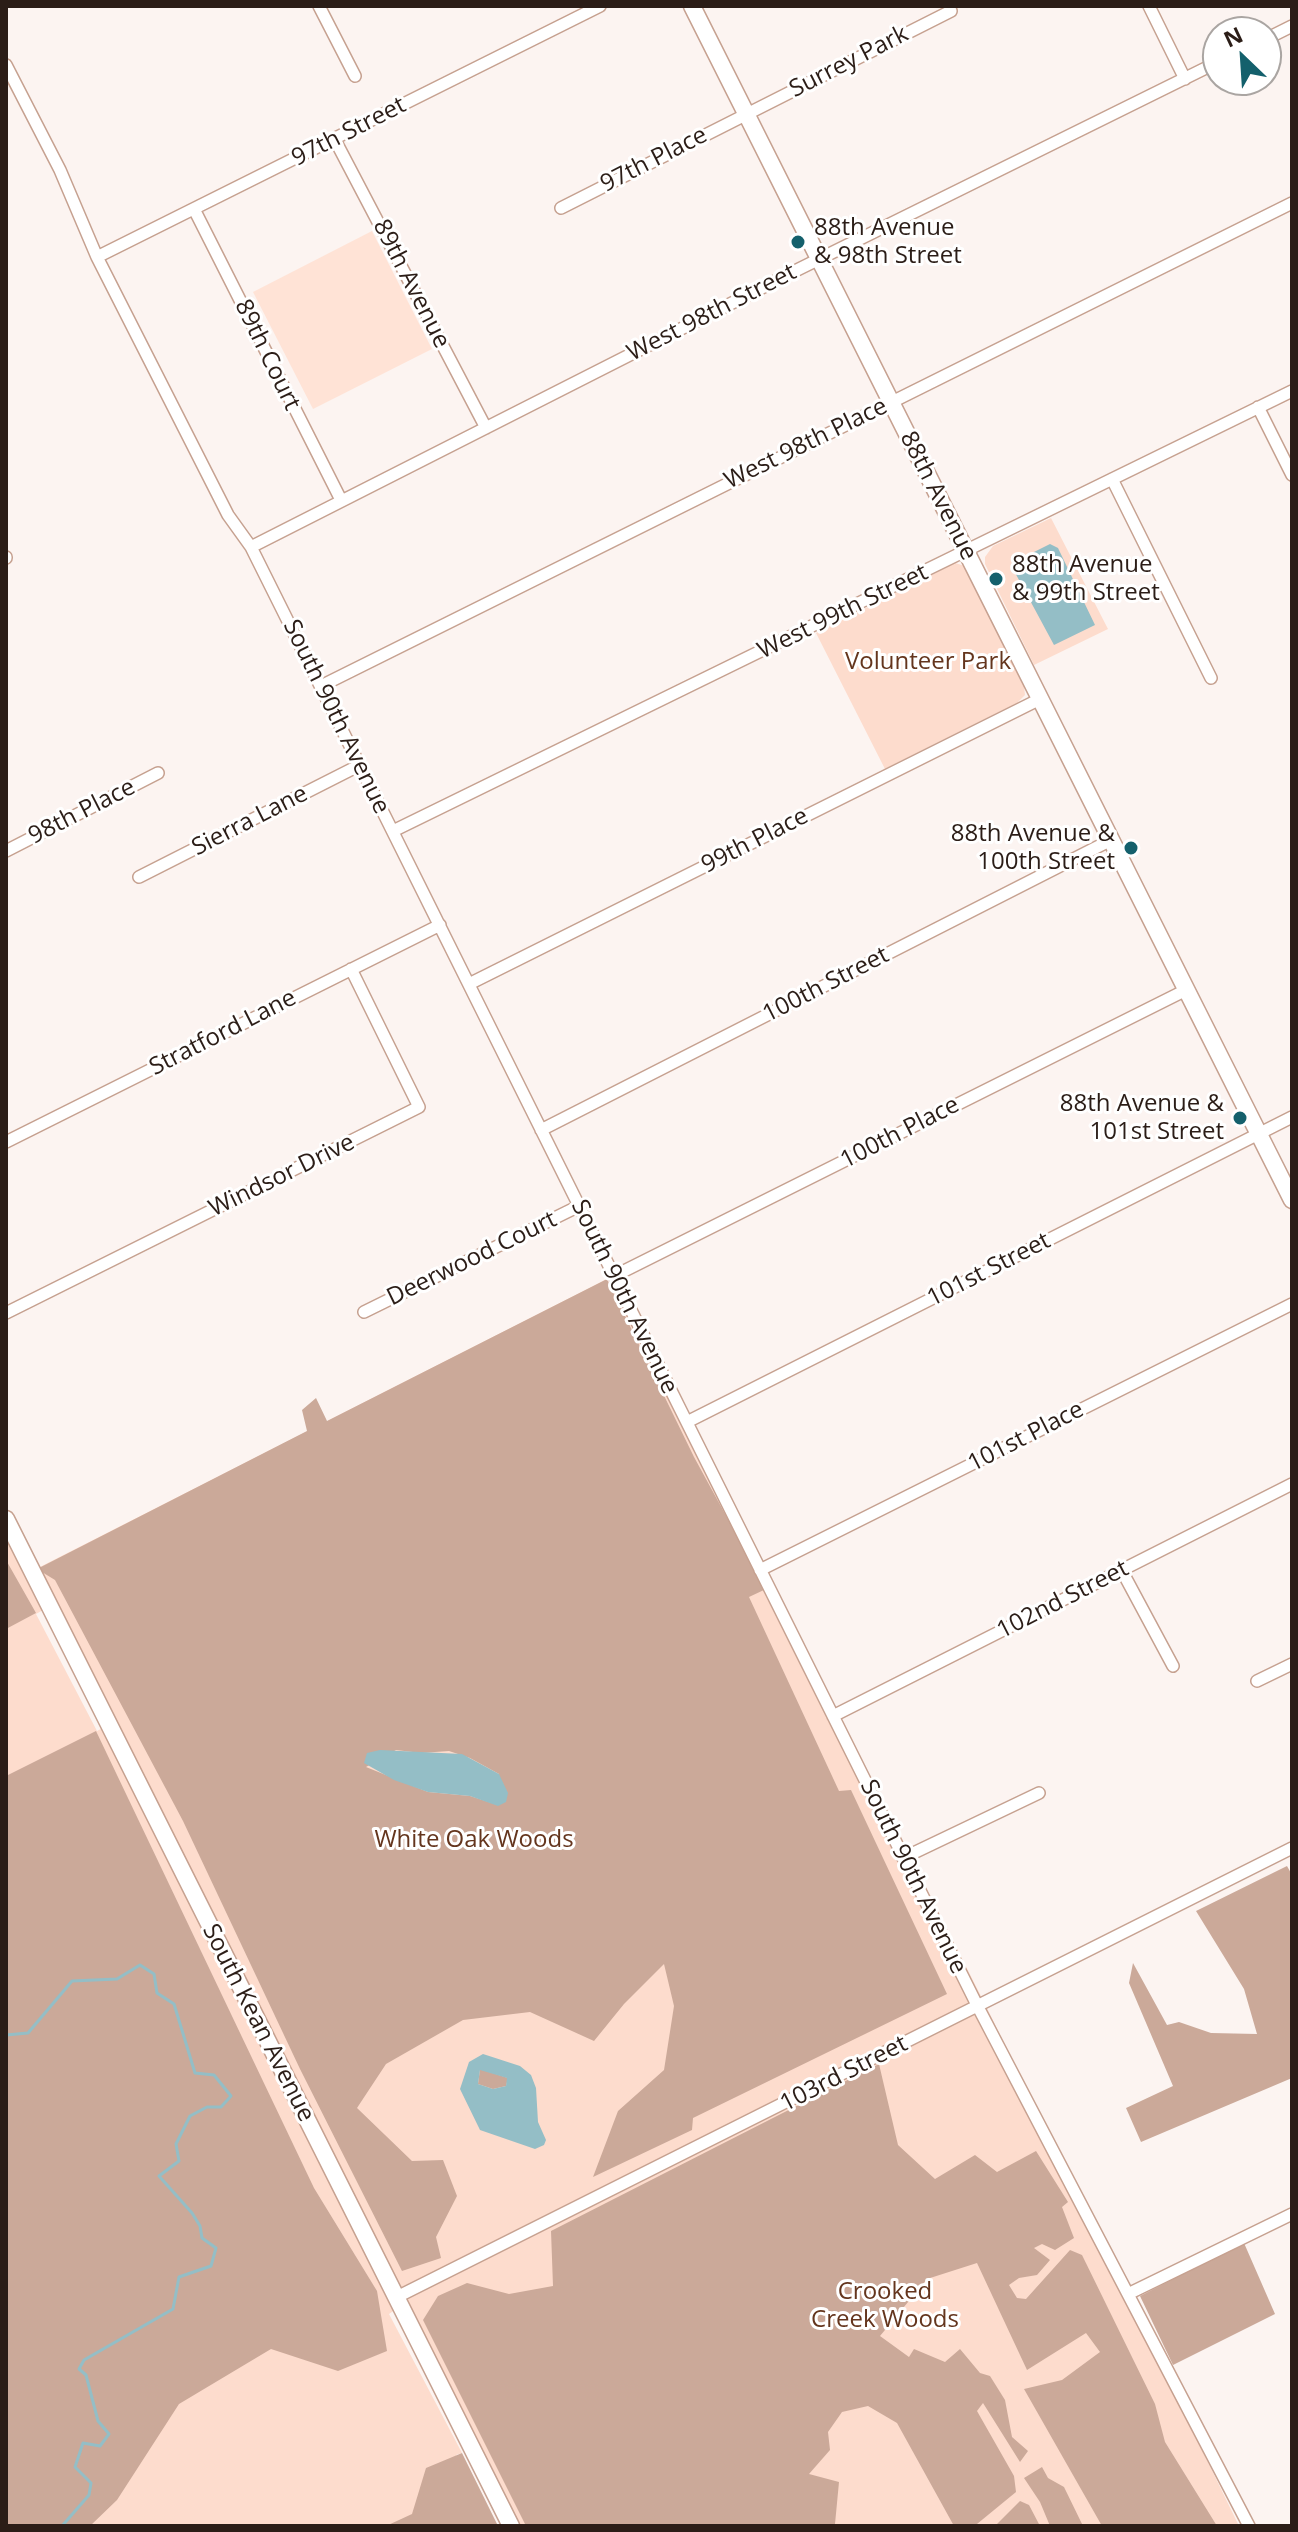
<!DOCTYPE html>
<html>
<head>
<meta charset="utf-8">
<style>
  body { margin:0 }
  #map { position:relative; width:1298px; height:2532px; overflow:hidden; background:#fcf4f1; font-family:"Open Sans",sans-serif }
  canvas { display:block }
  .frame { position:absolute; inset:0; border:8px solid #2b1d17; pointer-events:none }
  .north { position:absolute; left:1202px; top:16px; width:80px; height:80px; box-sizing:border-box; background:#fff; border:2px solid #aaa5a2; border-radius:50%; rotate:335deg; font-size:22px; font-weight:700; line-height:32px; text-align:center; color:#2b1d17 }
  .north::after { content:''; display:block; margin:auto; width:28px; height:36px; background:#14606c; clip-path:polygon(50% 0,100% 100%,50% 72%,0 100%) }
</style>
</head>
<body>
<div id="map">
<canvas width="1298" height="2532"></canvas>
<div class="frame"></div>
<div class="north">N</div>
</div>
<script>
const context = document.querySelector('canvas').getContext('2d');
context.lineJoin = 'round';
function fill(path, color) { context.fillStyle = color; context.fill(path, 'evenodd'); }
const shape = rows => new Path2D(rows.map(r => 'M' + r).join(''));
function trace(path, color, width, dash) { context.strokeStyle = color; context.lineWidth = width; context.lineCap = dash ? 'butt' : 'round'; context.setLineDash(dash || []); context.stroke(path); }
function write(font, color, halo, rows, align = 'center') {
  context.font = font + ' "Open Sans",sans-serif'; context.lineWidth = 6; context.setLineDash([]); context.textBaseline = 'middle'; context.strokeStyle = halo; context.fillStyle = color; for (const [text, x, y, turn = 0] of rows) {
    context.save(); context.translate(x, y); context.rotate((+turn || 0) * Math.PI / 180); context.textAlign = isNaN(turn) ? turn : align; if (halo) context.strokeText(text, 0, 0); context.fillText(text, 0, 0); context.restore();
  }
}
fill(shape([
  [372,231,432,349,313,409,253,292]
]), '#ffe3d6');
fill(shape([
  [1051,518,1108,629,1034,665,985,564,985,557,993,546],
  [955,563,965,566,1023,678,1025,695,1017,703,885,769,816,633],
  [607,1279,635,1326,699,1460,731,1503,986,2006,1239,2526,510,2526,399,2307,389,2314,462,2453,456,2455,491,2526,6,2526,6,1526,30,1572],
  [50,1606,108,1725,97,1731,36,1614]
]), '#fddccd');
fill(shape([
  [607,1279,694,1457,766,1589,749,1597,839,1791,851,1790,947,1994,693,2118,692,2130,593,2177,618,2111,664,2070,674,2006,664,1964,624,2004,594,2041,530,2012,463,2020,386,2064,357,2108,412,2161,443,2160,457,2196,436,2237,441,2258,402,2271,300,2069,183,1821,55,1580,37,1569,307,1431,302,1410,316,1398,327,1421],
  [396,1750,421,1753,449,1751,470,1758,499,1774,498,1805,470,1796,428,1792,366,1767],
  [6,1560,36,1613,6,1629],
  [96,1731,314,2188,377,2291,387,2351,338,2371,271,2349,179,2404,117,2500,90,2526,6,2526,6,1776],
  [1287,1866,1292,1875,1292,2078,1141,2142,1126,2108,1173,2086,1129,1983,1133,1963,1167,2025,1179,2022,1211,2033,1257,2034,1244,1989,1196,1911],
  [879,2064,898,2145,935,2179,975,2155,997,2172,1036,2151,1068,2202,1062,2207,1074,2238,1055,2250,1042,2244,1034,2248,1050,2260,1037,2275,1019,2278,1009,2285,1017,2298,1026,2299,1070,2250,1082,2255,1155,2404,1165,2442,1217,2526,1102,2526,1024,2389,1062,2380,1100,2352,1086,2333,1027,2370,977,2263,927,2279,880,2336,909,2357,914,2349,945,2362,960,2349,980,2373,990,2376,1005,2400,1012,2437,1028,2451,1020,2462,983,2403,977,2411,1014,2476,1016,2492,977,2524,954,2526,897,2423,868,2406,842,2412,828,2432,830,2450,809,2474,839,2482,835,2524,831,2526,526,2526,423,2320,438,2296,467,2283,509,2294,553,2286,551,2231],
  [480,2069,508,2078,506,2086,493,2089,478,2084],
  [1244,2243,1275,2314,1173,2365,1140,2296],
  [462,2453,498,2526,386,2526,412,2514,426,2468],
  [1042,2467,1048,2478,1064,2487,1083,2526,1050,2526,1040,2502,1024,2478],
  [1020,2501,1029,2505,1040,2526,995,2526]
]), '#cba999');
fill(shape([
  [1050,544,1058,548,1095,625,1054,645,1012,567,1016,561],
  [380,1750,462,1754,499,1774,508,1793,506,1802,498,1806,470,1796,428,1792,394,1780,364,1763,367,1753],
  [483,2054,520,2066,531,2075,536,2088,538,2122,546,2140,544,2145,535,2149,480,2130,460,2089,469,2062],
  [480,2070,507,2078,506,2086,493,2089,478,2084]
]), '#94bec6');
trace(shape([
  [6,2035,28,2033,72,1981,117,1979,140,1965,154,1974,157,1993,174,2004,195,2073,214,2075,231,2096,221,2107,207,2107,190,2116,176,2144,179,2161,159,2176,192,2213,200,2226,202,2238,216,2248,211,2266,179,2277,173,2309,84,2360,79,2369,86,2375,98,2421,109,2434,100,2446,83,2443,75,2467,91,2483,89,2495,62,2526]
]), '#94bec6', 3);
const street = shape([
  [319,6,355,76],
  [1149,6,1185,79],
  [1266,39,1292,26],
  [6,65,60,170,97,257,228,515,251,547,978,2007,1249,2526],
  [335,140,486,428],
  [561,208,951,11],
  [194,209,341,500],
  [97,257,600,6],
  [1258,407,1292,475],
  [1112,479,1211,678],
  [251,547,799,269,1218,62],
  [6,557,6,558],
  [321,686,1292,203],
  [393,831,1292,391],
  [6,851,158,773],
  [139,877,360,765],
  [469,984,1040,699],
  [541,1130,1111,840],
  [6,1142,440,925],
  [614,1276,1186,990],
  [364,1312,579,1206],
  [6,1313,419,1107,351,969],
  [687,1422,1292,1117],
  [760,1570,1292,1304],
  [1122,1571,1173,1666],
  [1257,1681,1292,1664],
  [833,1716,1292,1484],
  [903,1858,1039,1793],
  [1128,2294,1292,2214],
  [395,2298,1292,1848]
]);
const secondary = shape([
  [692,6,1292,1200],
  [6,1519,511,2526]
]);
trace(street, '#c6a190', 14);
trace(secondary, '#c6a190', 19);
trace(street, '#fff', 11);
trace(secondary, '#fff', 16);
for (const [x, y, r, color] of [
  [798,242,8,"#14606c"],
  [996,579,8,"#14606c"],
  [1131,848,8,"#14606c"],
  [1240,1118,8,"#14606c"]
]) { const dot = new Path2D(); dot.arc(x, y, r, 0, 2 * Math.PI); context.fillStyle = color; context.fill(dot); trace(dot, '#fff', 3); }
write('24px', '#2b1d17', '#fff', [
  ["Surrey Park",849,62,-27],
  ["97th Street",349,132,-27],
  ["97th Place",654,160,-27],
  ["89th Avenue",411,284,63],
  ["West 98th Street",712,313,-27],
  ["89th Court",267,355,64],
  ["West 98th Place",806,444,-26],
  ["88th Avenue",938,496,63],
  ["West 99th Street",843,612,-26],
  ["South 90th Avenue",336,717,64],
  ["98th Place",82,812,-27],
  ["Sierra Lane",250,821,-27],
  ["99th Place",755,841,-27],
  ["100th Street",826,985,-27],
  ["Stratford Lane",223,1033,-27],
  ["100th Place",900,1133,-27],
  ["Windsor Drive",282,1176,-26],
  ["Deerwood Court",472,1259,-26],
  ["101st Street",989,1270,-27],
  ["South 90th Avenue",624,1297,64],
  ["101st Place",1026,1437,-27],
  ["102nd Street",1063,1600,-27],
  ["South 90th Avenue",913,1877,64],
  ["South Kean Avenue",258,2023,63],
  ["103rd Street",844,2074,-27]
]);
write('24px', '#2b1d17', '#fff', [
  ["88th Avenue",814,228],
  ["& 98th Street",814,256],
  ["88th Avenue",1012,565],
  ["& 99th Street",1012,593],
  ["88th Avenue &",1115,834,"right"],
  ["100th Street",1115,862,"right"],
  ["88th Avenue &",1224,1104,"right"],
  ["101st Street",1224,1132,"right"]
], 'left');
write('24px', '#64351d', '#fff', [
  ["Volunteer Park",928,662],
  ["White Oak Woods",474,1840],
  ["Crooked",885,2292],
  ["Creek Woods",885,2320]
]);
</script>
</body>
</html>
